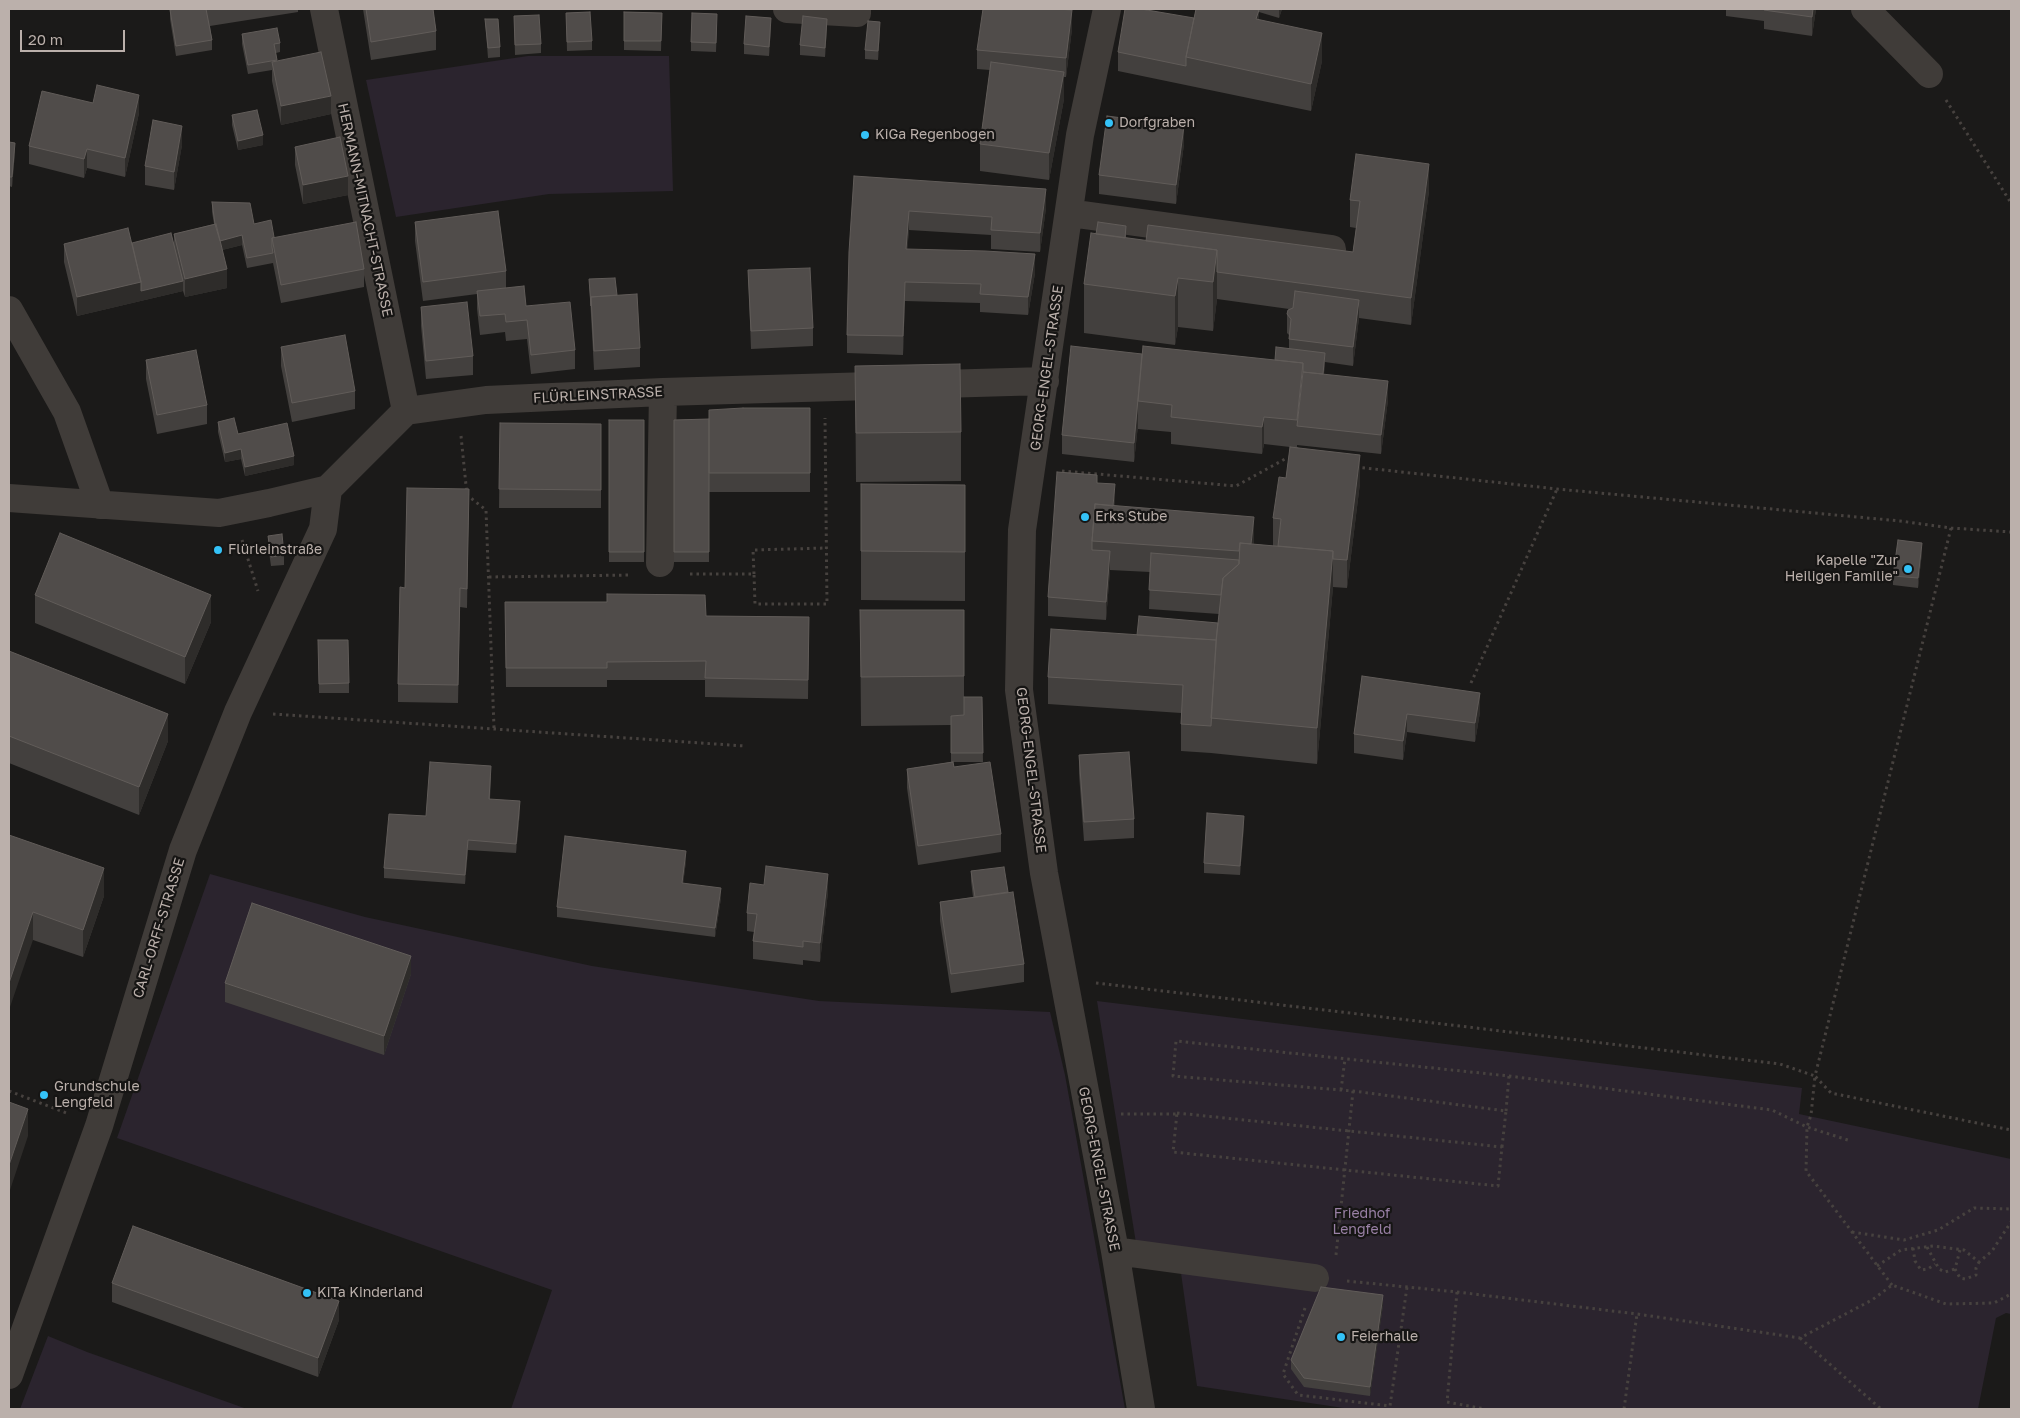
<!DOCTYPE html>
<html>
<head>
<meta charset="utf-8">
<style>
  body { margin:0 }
  #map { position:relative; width:2020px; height:1418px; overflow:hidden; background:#1b1a19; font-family:"Golos Text",sans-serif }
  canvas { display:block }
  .frame { position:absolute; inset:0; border:10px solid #bbb0ab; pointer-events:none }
  .scale { position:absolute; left:20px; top:30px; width:105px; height:22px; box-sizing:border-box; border:2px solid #bbb0ab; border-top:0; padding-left:6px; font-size:15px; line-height:18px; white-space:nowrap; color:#bbb0ab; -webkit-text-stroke:4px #161514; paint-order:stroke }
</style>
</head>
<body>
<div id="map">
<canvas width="2020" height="1418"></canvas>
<div class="frame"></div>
<div class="scale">20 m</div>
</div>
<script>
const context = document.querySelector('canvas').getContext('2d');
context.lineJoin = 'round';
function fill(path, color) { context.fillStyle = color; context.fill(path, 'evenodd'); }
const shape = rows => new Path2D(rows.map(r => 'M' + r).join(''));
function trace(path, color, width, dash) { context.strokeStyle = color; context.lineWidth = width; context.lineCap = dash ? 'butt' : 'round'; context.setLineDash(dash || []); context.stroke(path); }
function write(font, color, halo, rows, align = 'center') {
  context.font = font + ' "Golos Text",sans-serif'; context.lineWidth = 4.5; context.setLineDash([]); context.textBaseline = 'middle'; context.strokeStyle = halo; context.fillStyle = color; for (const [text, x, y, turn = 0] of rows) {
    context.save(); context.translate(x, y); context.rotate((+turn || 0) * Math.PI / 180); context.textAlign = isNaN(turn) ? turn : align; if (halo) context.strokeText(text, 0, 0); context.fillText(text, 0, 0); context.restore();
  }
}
fill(shape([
  [528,56,669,56,673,191,549,194,396,217,366,80],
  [210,874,365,917,592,966,819,1001,1050,1012,1065,1075,1125,1409,511,1409,552,1290,117,1138],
  [1097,1001,1802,1088,1799,1114,2011,1159,2011,1314,2006,1313,1996,1318,1978,1409,1350,1409,1197,1386,1178,1252,1136,1243],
  [48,1336,87,1352,247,1409,20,1409]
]), '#2b242e');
trace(shape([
  [1946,100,2011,203],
  [461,436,467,495,486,510,494,728],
  [1356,467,1557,489,1900,521,1951,528,2011,532],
  [1062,471,1236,486,1285,459,1291,460],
  [1951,528,1815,1076,1831,1093,2011,1130],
  [242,540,258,591],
  [690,574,754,574,755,604,827,604,825,418],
  [754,574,753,550,827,548],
  [489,577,631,575],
  [1471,683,1557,489],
  [273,714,745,746],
  [1096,983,1780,1064,1815,1076,1811,1115,1807,1127,1806,1171,1892,1285],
  [1341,1090,1345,1059],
  [9,1091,69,1114],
  [1506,1111,1509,1076],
  [1177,1113,1502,1147,1498,1186,1173,1152,1177,1113],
  [1121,1114,1176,1114],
  [1502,1147,1506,1111,1353,1091,1173,1076,1176,1041,1509,1076,1772,1110,1807,1127,1851,1141],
  [1852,1232,1904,1240,1938,1230,1974,1208,2011,1209],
  [1927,1247,1939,1269,1945,1272,1955,1269],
  [1913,1248,1915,1261,1921,1270,1928,1269,1935,1264],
  [1960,1250,1955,1269,1960,1278,1965,1279,1976,1275,1976,1268,1979,1262],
  [1336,1255,1353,1091],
  [1877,1266,1901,1250,1933,1246,1964,1250,1979,1262,1992,1251,2011,1222],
  [1347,1281,1457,1292,1637,1314,1800,1338,1872,1300,1892,1285,1946,1304,1994,1303,2011,1294],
  [1457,1292,1447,1402,1485,1409],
  [1305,1308,1283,1374,1298,1395,1390,1406,1407,1287],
  [1800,1338,1881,1409],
  [1624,1409,1637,1314]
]), '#47423f', 3, [2.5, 4]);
trace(shape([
  [324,9,406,411],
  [787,9,857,13,857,9],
  [1107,9,1080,135,1022,530,1019,690,1044,873,1115,1251,1141,1409],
  [1865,9,1929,74],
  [1069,213,1332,249],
  [9,310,67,412,100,505],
  [9,498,219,513,269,503,328,489,406,411,486,400,663,392,1045,381],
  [660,563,663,392],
  [1115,1251,1315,1278],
  [9,1375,99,1126,183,850,238,712,323,529,328,489]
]), '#403c39', 28);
fill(shape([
  [175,9,298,9,298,12,210,26,212,40,212,50,176,56,170,19,170,10],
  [363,9,433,9,436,31,436,50,371,60],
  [1196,9,1282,9,1279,18,1259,12,1259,20,1322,61,1311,111,1118,71,1118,52,1194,18],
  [1726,9,1816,9,1812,36,1764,29,1764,21,1726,16],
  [624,12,662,13,661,51,624,50],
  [566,13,592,41,592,50,567,51],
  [514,16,541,44,541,53,515,55],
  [485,19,500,47,500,57,488,58],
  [717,24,716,52,691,51,691,42],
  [771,28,769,56,744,54,744,44],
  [827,28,825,57,800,55,800,45],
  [1072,29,1066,77,1064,77,1064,99,1049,180,980,171,980,144,990,70,977,69,977,50],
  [880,31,878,60,865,59,865,50],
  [242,34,280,43,280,52,276,53,277,61,331,114,281,125,272,81,272,70,248,74,242,44],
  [93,103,139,113,125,177,87,168,84,178,29,164,29,146],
  [232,115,263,145,238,150,232,125],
  [9,142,15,152,12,187,9,186],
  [1184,144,1176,204,1099,194,1099,175],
  [182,145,174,190,145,185,145,166],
  [295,147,348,195,303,204,295,165],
  [854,176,1046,208,1040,252,991,249,991,235,909,230,907,250,1035,273,1028,315,980,312,980,303,905,301,903,355,847,353,847,335],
  [1429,191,1411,325,1359,318,1353,366,1325,362,1324,374,1388,400,1381,454,1297,445,1297,443,1297,447,1360,483,1347,588,1333,587,1317,764,1211,753,1181,751,1181,713,1048,704,1048,677,1137,635,1218,623,1219,614,1149,609,1150,572,1110,570,1106,620,1048,616,1048,597,1097,483,1115,506,1254,544,1273,546,1273,518,1286,478,1290,447,1264,444,1262,454,1171,444,1171,432,1138,429,1138,425,1134,462,1062,454,1062,435,1142,354,1275,360,1289,349,1289,335,1287,333,1287,314,1289,309,1217,299,1213,331,1178,327,1175,345,1084,333,1084,284,1096,234,1126,235,1126,238,1146,241,1353,252,1356,228,1350,227,1350,200],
  [212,202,254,224,274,237,364,269,364,287,281,303,273,263,247,268,242,245,222,250,227,288,185,297,183,291,77,316,64,262,64,244,132,243,174,244,174,234,214,224,212,212],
  [415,222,506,271,506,288,575,350,575,369,531,374,527,339,506,341,505,332,480,335,477,309,477,294,423,301,415,241],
  [748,270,813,328,813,346,751,349],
  [589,279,617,295,640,348,640,367,594,370],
  [421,307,473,356,473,375,426,379,421,326],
  [281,347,355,391,355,409,292,422,281,366],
  [146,360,207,405,207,424,157,434,146,379],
  [855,366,961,432,961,481,856,482],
  [810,408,810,492,709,492,709,562,674,562,674,420,709,419],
  [609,420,644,420,644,562,609,562],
  [218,422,238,434,294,465,245,476,241,459,225,462,218,432],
  [500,423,601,424,601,508,499,508],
  [469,489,467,608,460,607,458,703,398,702,398,684,405,588],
  [965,534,965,601,861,600,861,551],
  [268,536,284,555,284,565,271,566,268,545],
  [1922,552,1918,588,1893,585,1893,576],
  [35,595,211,622,185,684,35,623],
  [505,602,706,616,809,617,808,699,705,697,705,680,607,680,607,687,506,687],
  [860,610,964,676,964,697,982,697,983,762,953,762,954,767,1001,834,1001,852,918,865,907,788,907,769,951,762,951,725,861,726],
  [318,640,349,683,349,693,319,693],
  [9,651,168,741,139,815,9,763],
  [1362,676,1480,712,1475,742,1407,732,1403,760,1354,753,1354,734],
  [1079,755,1134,819,1134,838,1084,841,1079,774],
  [491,776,490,799,520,811,516,853,468,850,465,884,384,878,384,868,426,816],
  [1244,826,1240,875,1204,873,1204,863],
  [9,835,104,896,83,957,33,940],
  [686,861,683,884,721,898,715,937,557,917,557,907],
  [971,871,1008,892,1024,964,1024,982,951,993,940,921,940,902,973,897,971,881],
  [828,892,820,962,803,960,803,965,753,959,753,941,754,932,747,931,747,913],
  [411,974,384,1055,225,1002,225,983],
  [112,1283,339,1320,318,1377,112,1302],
  [1383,1305,1370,1396,1304,1387,1291,1369,1291,1360]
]), '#43403e');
fill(shape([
  [1279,9,1282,9,1279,18],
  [1813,9,1816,9,1812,36,1812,17],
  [1072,10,1072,29,1066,77,1066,58],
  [1259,10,1259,37,1256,19],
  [771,18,771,28,769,56,769,47],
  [827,19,827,28,825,57,825,48],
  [880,22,880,31,878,60,878,51],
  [1322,33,1322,61,1311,111,1311,84],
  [1064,72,1064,99,1049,180,1049,153],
  [139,95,139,113,125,177,125,158],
  [331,96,331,114,281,125,281,106],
  [182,126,182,145,174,190,174,172],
  [1184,126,1184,144,1176,204,1176,185],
  [263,135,263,145,238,150,238,141],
  [15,143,15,152,12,187,12,177],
  [87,149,87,168,84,178,84,159],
  [1429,164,1429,191,1411,325,1411,298],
  [348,176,348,195,303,204,303,185],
  [1046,189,1046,208,1040,252,1040,233],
  [909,211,909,230,906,268,906,249],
  [242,235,242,245,218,251,218,241],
  [1217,250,1217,299,1213,331,1213,282],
  [1035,254,1035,273,1028,315,1028,297],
  [227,269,227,288,185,297,185,279],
  [1178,278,1178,327,1175,345,1175,296],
  [183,281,183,291,77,316,77,297,141,282],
  [905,282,905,301,903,355,903,336],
  [1359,300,1359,318,1353,366,1353,347],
  [1325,353,1325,362,1322,392,1322,383],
  [1303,363,1303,390,1297,426,1297,448,1297,420],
  [1388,381,1388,400,1381,454,1381,435],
  [1138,407,1138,425,1134,462,1134,443],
  [1264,417,1264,444,1262,454,1262,427],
  [241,449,241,459,225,462,225,453],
  [1360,455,1360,483,1347,588,1347,560],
  [294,456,294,465,245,476,245,467],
  [1115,484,1115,503,1113,533,1113,515],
  [1254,517,1254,544,1250,552],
  [1922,543,1922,552,1918,588,1918,578],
  [1110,551,1110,570,1106,620,1106,602],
  [1333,551,1333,587,1317,764,1317,728],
  [211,595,211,622,185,684,185,657],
  [1480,693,1480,712,1475,742,1475,723],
  [168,714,168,741,139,815,139,787],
  [1407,714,1407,732,1403,760,1403,741],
  [520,801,520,811,516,853,516,844],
  [1244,816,1244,826,1240,875,1240,866],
  [468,840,468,850,465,884,465,875],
  [686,851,686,861,682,893,682,883],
  [104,868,104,896,83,957,83,930],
  [828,874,828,892,820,962,820,943],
  [721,888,721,898,715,937,715,928],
  [33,912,33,940,9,1010,9,983],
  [411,956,411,974,384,1055,384,1036],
  [28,1109,28,1136,9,1193,9,1165],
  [1383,1295,1383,1305,1370,1396,1370,1387],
  [339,1301,339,1320,318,1377,318,1358]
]), '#2e2c2a');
const building = shape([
  [175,9,206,9,212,40,176,46,170,10,175,9],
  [366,9,433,9,436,31,371,42,366,9],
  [983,9,1057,9,1072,10,1066,58,977,50,983,9],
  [1125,9,1141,9,1194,18,1186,57,1186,66,1118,52,1125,9],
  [1196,9,1255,9,1259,10,1256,19,1322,33,1311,84,1186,57,1196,9],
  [1764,9,1813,9,1812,17,1764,10,1764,9],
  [590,12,592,41,567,42,566,13,590,12],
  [624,12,662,13,661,41,624,41,624,12],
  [692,13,717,14,716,43,691,42,692,13],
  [539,15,541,44,515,45,514,16,539,15],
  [746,16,771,18,769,47,744,44,746,16],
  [803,16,827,19,825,48,800,45,803,16],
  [485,19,498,19,500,47,488,48,485,19],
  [868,21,880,22,878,51,865,50,868,21],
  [277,28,280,43,274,44,277,60,248,65,242,34,277,28],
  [321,52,331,96,281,106,272,62,321,52],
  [991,62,1064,72,1049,153,980,144,991,62],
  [97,85,139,95,125,158,87,149,84,159,29,146,42,91,93,103,97,85],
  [257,110,263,135,238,141,232,115,257,110],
  [1107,116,1184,126,1176,185,1099,175,1107,116],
  [153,120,182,126,174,172,145,166,153,120],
  [340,137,348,176,303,185,295,147,340,137],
  [9,142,15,143,12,177,9,177,9,142],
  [1356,154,1429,164,1411,298,1217,272,1217,250,1146,241,1148,225,1353,252,1360,201,1350,200,1356,154],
  [854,176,1046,189,1040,233,991,230,992,217,909,211,906,249,985,251,1035,254,1028,297,980,294,981,284,905,282,903,336,847,335,849,252,854,176],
  [212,202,250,203,254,224,271,220,274,237,272,238,272,247,273,253,247,258,242,235,220,241,215,224,212,202],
  [498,211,506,271,423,282,415,222,498,211],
  [356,222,364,269,281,285,272,238,356,222],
  [1098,222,1126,226,1125,238,1096,234,1098,222],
  [216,224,227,269,185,279,174,234,216,224],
  [128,228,141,282,77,297,64,244,128,228],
  [171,233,183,281,141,291,141,282,132,243,171,233],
  [1091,233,1217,250,1213,282,1178,278,1175,296,1084,284,1091,233],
  [810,268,813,328,751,331,748,270,810,268],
  [615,278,617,295,591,297,591,306,589,279,615,278],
  [524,286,526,306,570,302,575,350,531,355,527,320,506,322,505,314,480,316,477,291,524,286],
  [1295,291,1359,300,1353,347,1289,339,1291,319,1287,314,1288,310,1293,308,1295,291],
  [637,294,640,348,594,351,591,297,637,294],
  [467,302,473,356,426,361,421,307,467,302],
  [345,335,355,391,292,403,281,347,345,335],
  [1071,346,1142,354,1134,443,1062,435,1071,346],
  [1143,346,1303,363,1297,420,1264,417,1262,427,1171,417,1172,405,1138,401,1143,346],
  [1276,347,1325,353,1323,374,1303,372,1303,363,1275,360,1276,347],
  [196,350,207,405,157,415,146,360,196,350],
  [960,364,961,432,856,433,855,366,960,364],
  [1303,372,1388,381,1381,435,1297,426,1303,372],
  [743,408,810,408,810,473,709,473,709,410,743,408],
  [234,418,238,434,287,423,294,456,245,467,241,449,225,453,218,422,234,418],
  [709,419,709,552,674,552,674,420,709,419],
  [609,420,644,420,644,552,609,552,609,420],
  [500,423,601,424,601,490,499,489,500,423],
  [1290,447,1360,455,1347,560,1333,559,1333,551,1278,546,1281,519,1273,518,1279,477,1286,478,1290,447],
  [1057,472,1097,475,1097,483,1115,484,1113,506,1095,504,1092,541,1092,550,1110,551,1106,602,1048,597,1057,472],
  [861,484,965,485,965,552,861,551,861,484],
  [407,488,469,489,467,589,460,588,458,685,398,684,400,587,405,588,407,488],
  [1095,504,1254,517,1251,544,1240,543,1239,551,1092,541,1095,504],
  [60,533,211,595,185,657,35,595,60,533],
  [282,534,284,555,271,557,268,536,282,534],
  [1898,540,1922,543,1918,578,1893,576,1898,540],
  [1240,543,1333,551,1317,728,1211,718,1217,632,1223,578,1239,564,1240,543],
  [1151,553,1239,560,1239,564,1223,578,1221,595,1149,590,1151,553],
  [607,594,705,595,706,616,809,617,808,680,705,678,706,661,607,662,607,668,506,668,505,602,607,602,607,594],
  [860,610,964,610,964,676,861,677,860,610],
  [1139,616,1218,623,1216,640,1137,635,1139,616],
  [1051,629,1216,640,1211,726,1181,724,1183,685,1048,677,1051,629],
  [318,640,348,640,349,683,319,684,318,640],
  [9,651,168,714,139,787,9,736,9,651],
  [1362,676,1480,693,1475,723,1407,714,1403,741,1354,734,1362,676],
  [964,697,982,697,983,753,951,753,951,716,964,715,964,697],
  [1129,752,1134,819,1084,822,1079,755,1129,752],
  [430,762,491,766,489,799,520,801,516,844,468,840,465,875,384,868,389,814,426,816,430,762],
  [953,762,954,767,990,762,1001,834,918,846,907,769,953,762],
  [1207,813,1244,816,1240,866,1204,863,1207,813],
  [9,835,104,868,83,930,33,912,9,983,9,835],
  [565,836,686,851,682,883,721,888,715,928,557,907,565,836],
  [766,866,828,874,820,943,803,941,803,947,753,941,757,914,747,913,750,883,764,885,766,866],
  [1004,867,1008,892,975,897,971,871,1004,867],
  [1013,892,1024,964,951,974,940,902,1013,892],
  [252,903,411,956,384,1036,225,983,252,903],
  [9,1102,28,1109,9,1165,9,1102],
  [133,1226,339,1301,318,1358,112,1283,133,1226],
  [1321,1287,1383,1295,1370,1387,1304,1378,1291,1360,1321,1287]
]);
fill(building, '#504c4a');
trace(building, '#615c59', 1);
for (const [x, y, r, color] of [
  [1109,123,5,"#34c2f7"],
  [865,135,5,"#34c2f7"],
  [1085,517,5,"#34c2f7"],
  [218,550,5,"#34c2f7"],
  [1908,569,5,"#34c2f7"],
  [44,1095,5,"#34c2f7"],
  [307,1293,5,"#34c2f7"],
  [1341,1337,5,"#34c2f7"]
]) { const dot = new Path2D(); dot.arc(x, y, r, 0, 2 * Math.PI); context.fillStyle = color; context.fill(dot); trace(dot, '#161514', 2); }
write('14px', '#bbb0ab', '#161514', [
  ["Dorfgraben",1119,123],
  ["KiGa Regenbogen",875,135],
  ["Erks Stube",1095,517],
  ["Flürleinstraße",228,550],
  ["Kapelle \"Zur",1898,561,"right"],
  ["Heiligen Familie\"",1898,577,"right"],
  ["Grundschule",54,1087],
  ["Lengfeld",54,1103],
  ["KiTa Kinderland",317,1293],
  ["Feierhalle",1351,1337]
], 'left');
write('14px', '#bbb0ab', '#161514', [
  ["HERMANN-MITNACHT-STRASSE",365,210,78],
  ["GEORG-ENGEL-STRASSE",1047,368,-82],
  ["FLÜRLEINSTRASSE",598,395,-3],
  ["GEORG-ENGEL-STRASSE",1031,770,83],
  ["CARL-ORFF-STRASSE",159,928,-73],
  ["GEORG-ENGEL-STRASSE",1099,1169,79]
]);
write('14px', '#9a81a6', '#161514', [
  ["Friedhof",1362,1214],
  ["Lengfeld",1362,1230]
]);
</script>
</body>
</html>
